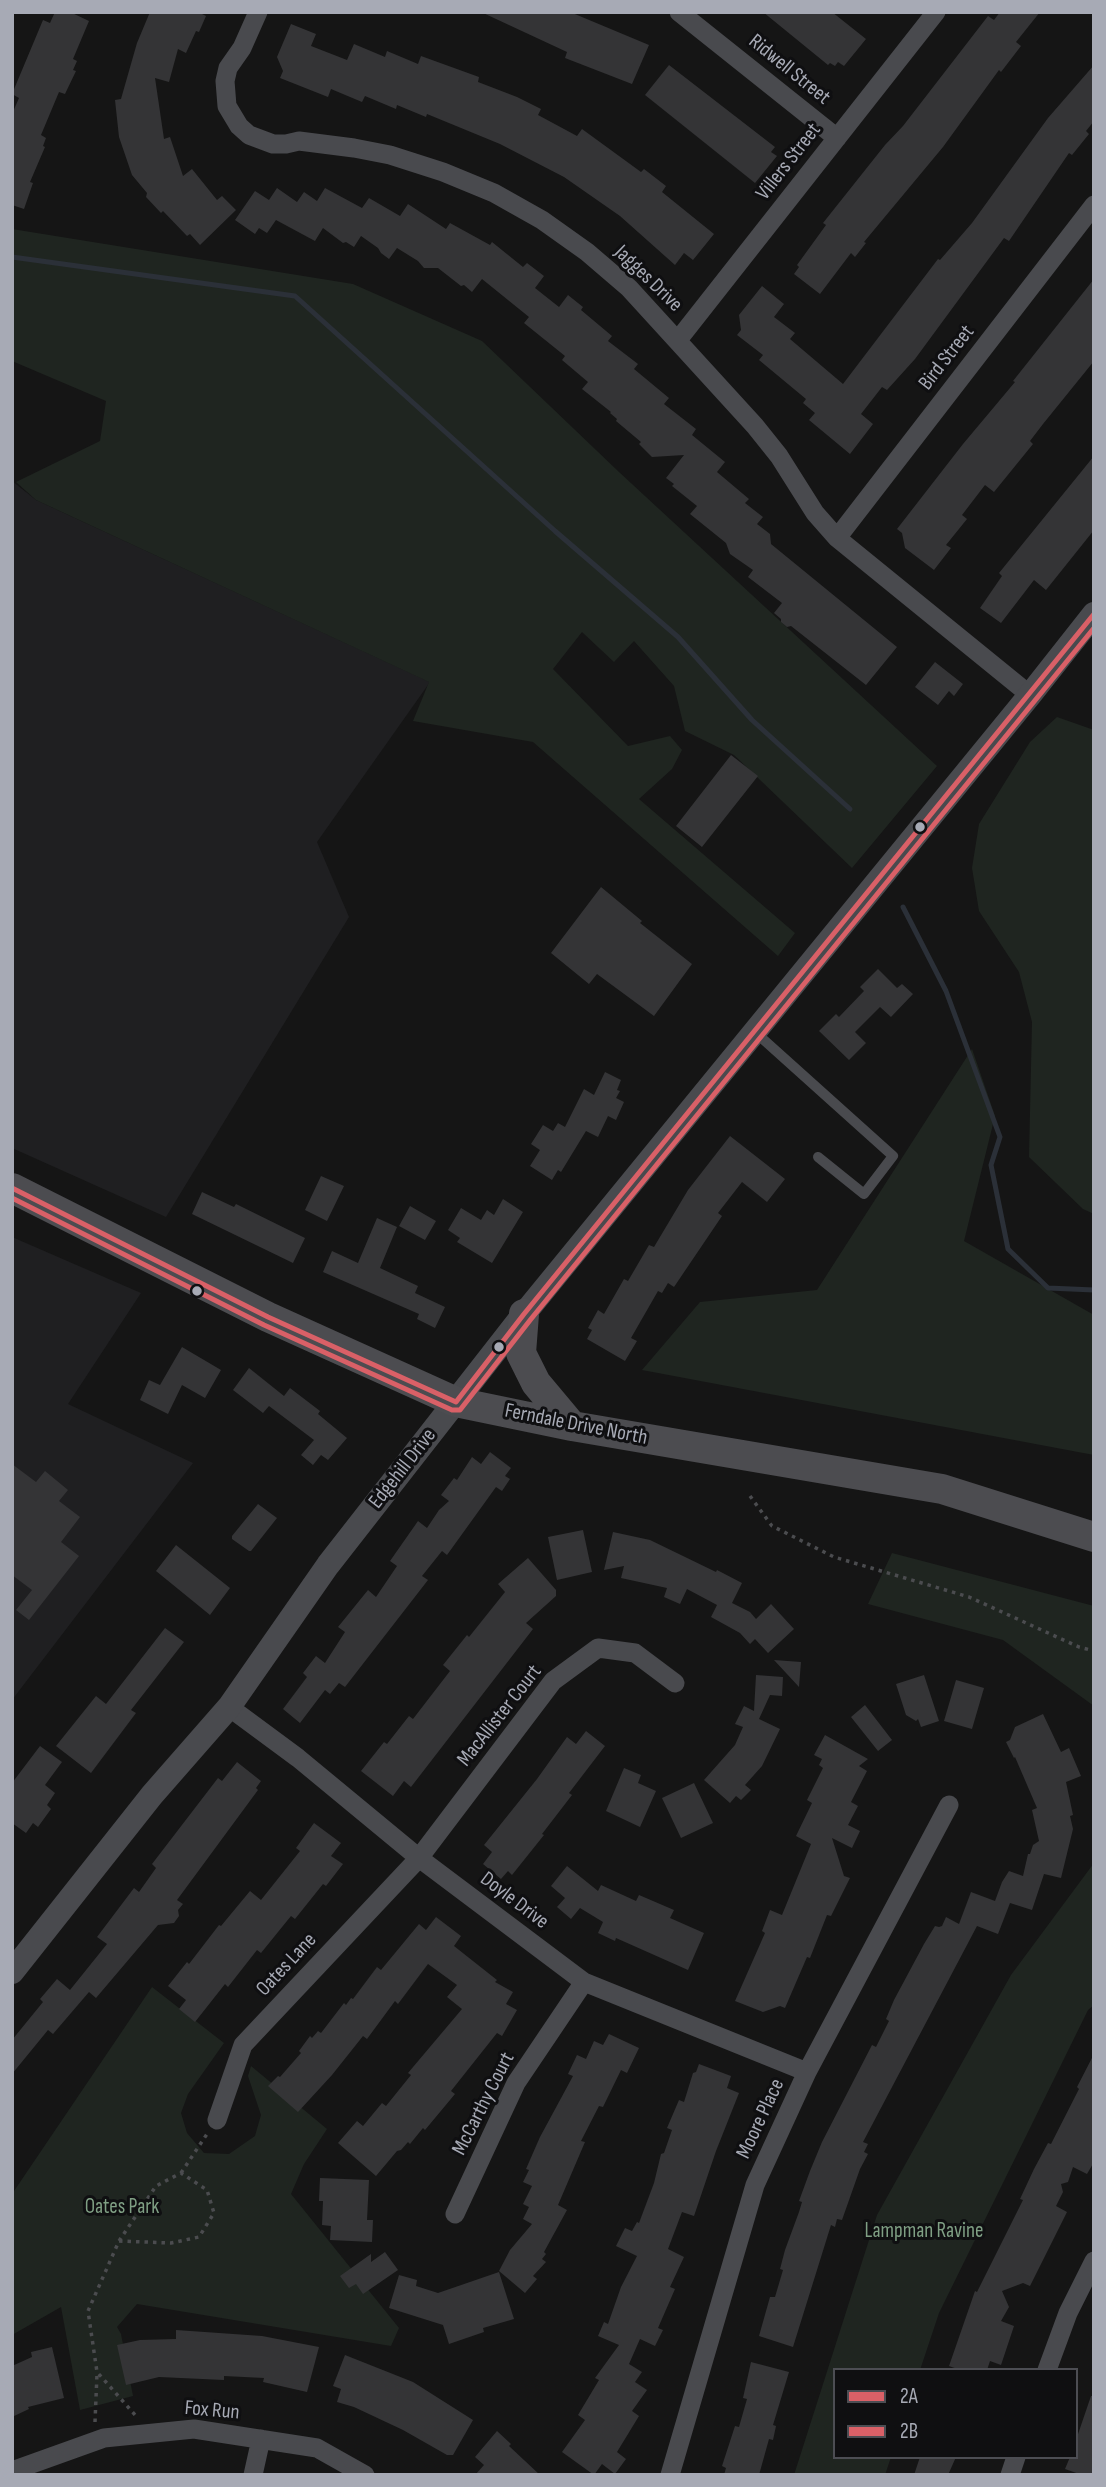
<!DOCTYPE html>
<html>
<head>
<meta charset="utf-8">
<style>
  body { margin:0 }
  #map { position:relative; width:1106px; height:2487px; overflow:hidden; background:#151515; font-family:"Sofia Sans Condensed",sans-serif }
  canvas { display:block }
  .frame { position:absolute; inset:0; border:14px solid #a7aab5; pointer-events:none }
  .legend { position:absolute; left:833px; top:2368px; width:245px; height:91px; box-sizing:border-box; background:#0f0f11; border:2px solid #4c4d53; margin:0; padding:9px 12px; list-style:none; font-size:21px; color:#a7aab5 }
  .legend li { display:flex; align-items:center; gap:14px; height:35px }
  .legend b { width:35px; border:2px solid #4c4d53 }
</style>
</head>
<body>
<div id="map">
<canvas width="1106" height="2487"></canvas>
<div class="frame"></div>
<ul class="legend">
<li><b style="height:9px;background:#d96067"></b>2A</li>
<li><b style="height:9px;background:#d96067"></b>2B</li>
</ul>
</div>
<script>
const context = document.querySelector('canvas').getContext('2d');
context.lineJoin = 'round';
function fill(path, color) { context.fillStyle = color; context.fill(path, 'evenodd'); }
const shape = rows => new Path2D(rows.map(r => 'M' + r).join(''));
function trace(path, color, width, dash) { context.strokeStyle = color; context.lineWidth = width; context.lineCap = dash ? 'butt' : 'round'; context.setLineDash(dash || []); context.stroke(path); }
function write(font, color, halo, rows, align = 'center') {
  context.font = font + ' "Sofia Sans Condensed",sans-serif'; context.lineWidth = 6; context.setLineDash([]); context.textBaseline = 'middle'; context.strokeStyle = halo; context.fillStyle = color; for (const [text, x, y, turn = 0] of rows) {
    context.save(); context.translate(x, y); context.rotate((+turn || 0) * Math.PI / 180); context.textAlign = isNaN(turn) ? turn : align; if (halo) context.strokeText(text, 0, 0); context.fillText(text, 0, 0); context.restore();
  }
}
fill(shape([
  [12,481,36,500,430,682,317,842,349,917,166,1217,12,1148],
  [12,1237,141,1293,68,1404,193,1463,12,1700]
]), '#1f1f21');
fill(shape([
  [12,229,353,284,482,341,619,472,937,766,852,868,734,755,685,731,674,686,634,641,614,662,582,632,553,669,628,746,670,736,682,750,672,769,639,799,795,933,778,956,533,742,413,721,429,682,36,500,16,482,100,441,106,401,12,361],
  [1057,717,1094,730,1094,1214,1083,1209,1029,1157,1032,1022,1019,972,979,911,972,868,979,824,1030,742],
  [972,1049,995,1116,964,1241,1094,1315,1094,1455,642,1370,700,1302,817,1290],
  [892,1553,1094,1606,1094,1706,1003,1640,868,1604],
  [1094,1863,1094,2005,1088,2010,939,2313,920,2370,835,2370,835,2457,891,2457,885,2475,794,2475,877,2215,1011,1975],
  [152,1987,224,2043,188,2094,181,2113,187,2133,204,2153,229,2154,255,2136,261,2115,248,2076,251,2066,327,2129,304,2164,291,2194,399,2328,391,2346,137,2304,117,2327,121,2334,133,2396,80,2410,61,2307,12,2335,12,2194]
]), '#1f2520');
trace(shape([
  [12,257,295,296,555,531,678,637,752,720,850,809],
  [903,907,946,991,1000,1137,991,1165,1008,1249,1048,1288,1094,1290]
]), '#2b3038', 5);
fill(shape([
  [55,12,70,12,89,21,73,59,77,61,73,70,76,71,65,94,59,92,41,135,46,138,43,146,45,147,30,182,33,183,24,209,12,205,12,114,19,98,12,94,43,20,50,23],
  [150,12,198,12,206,16,199,32,196,31,186,53,178,49,169,82,155,78,164,139,170,137,183,176,192,169,217,200,222,196,236,210,200,245,190,234,187,236,163,211,161,213,146,197,147,193,132,175,119,137,115,100,121,99,137,43],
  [481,12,570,12,649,45,632,84,565,58,567,52],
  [763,12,832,12,866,39,844,66,838,62,835,66,830,63,828,65],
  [1000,12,1040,12,1016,42,1021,46,1001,72,999,70,943,147,864,242,866,243,855,257,851,253,820,294,794,274,799,267,797,265,826,225,823,223,885,145,903,126,988,16,994,20],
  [291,24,316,34,311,46,347,60,354,44,385,57,387,51,418,64,421,56,479,77,478,82,517,97,541,109,538,115,577,136,582,129,641,172,644,169,666,186,662,192,714,234,693,260,684,253,675,265,620,216,564,177,500,144,427,114,426,117,397,105,396,109,365,96,362,102,331,89,328,97,280,78,283,71,277,57],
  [669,65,775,147,771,152,777,156,755,183,645,95],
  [1094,65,1094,121,1086,131,1089,134,1072,155,1069,153,1009,241,1004,238,915,359,887,390,882,387,861,414,873,424,850,454,809,420,815,413,803,403,806,399,759,360,763,355,737,335,741,330,739,315,762,286,784,304,774,317,795,333,790,339,843,384,938,259,940,260,972,223,1048,118],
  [277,188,297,202,304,192,317,201,325,188,362,208,369,198,400,216,408,204,446,229,450,223,490,245,492,242,523,267,527,263,544,276,535,288,559,307,568,295,583,307,581,310,612,336,608,341,638,364,634,369,669,398,664,404,696,429,692,435,725,462,717,472,749,499,745,503,763,517,757,524,770,534,771,544,897,647,866,685,791,626,787,627,781,622,781,619,774,613,782,603,748,577,753,570,730,554,726,543,690,514,697,506,672,486,674,484,666,478,684,455,652,457,639,444,641,442,616,421,617,419,610,413,611,412,582,389,588,382,562,360,565,356,524,323,529,317,482,279,472,292,464,285,461,286,438,268,424,268,418,261,397,248,389,259,381,253,378,248,361,236,354,247,346,242,343,243,323,228,315,241,276,220,267,233,259,228,255,234,235,220,255,191,269,200],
  [1094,279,1094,361,1043,424,1030,441,1033,444,994,492,985,485,962,515,967,519,946,545,951,548,934,570,905,548,902,533,897,529,963,444,1015,382,1013,381],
  [1094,456,1094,530,1046,590,1034,580,1001,623,980,608,1002,576,999,573],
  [935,662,963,684,954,696,949,691,938,705,915,687],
  [731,755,758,776,702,847,676,826],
  [601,887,642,921,640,923,692,964,654,1016,597,974,589,984,551,953],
  [878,969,897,988,902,984,913,994,891,1017,880,1007,855,1032,866,1043,849,1060,819,1031,836,1014,839,1017,864,991,860,987],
  [605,1072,621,1080,617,1090,620,1091,616,1098,624,1102,616,1120,608,1116,598,1137,586,1131,561,1172,558,1170,552,1180,530,1166,540,1150,531,1144,543,1125,553,1131,558,1123,565,1127,584,1089,594,1095],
  [730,1136,785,1179,767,1202,742,1182,718,1213,722,1216,674,1287,668,1283,662,1293,658,1291,631,1338,637,1341,625,1361,587,1339,592,1330,588,1328,598,1310,604,1314,624,1279,628,1281,649,1245,654,1247,688,1190],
  [321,1176,344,1186,327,1221,305,1210],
  [202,1192,234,1207,236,1204,305,1238,293,1263,192,1214],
  [503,1199,523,1212,492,1263,457,1242,460,1238,448,1230,461,1208,481,1220,487,1210,494,1215],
  [410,1206,436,1221,425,1240,399,1226],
  [377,1218,397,1227,380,1268,418,1286,415,1293,445,1307,435,1328,417,1319,419,1314,323,1272,332,1251,358,1263],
  [182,1347,221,1370,205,1398,182,1385,168,1414,140,1400,149,1380,160,1385],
  [249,1368,284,1396,290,1388,320,1411,318,1414,347,1438,328,1460,321,1455,313,1465,301,1455,314,1440,269,1406,263,1413,233,1390],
  [490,1452,511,1468,505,1476,510,1479,502,1491,496,1487,447,1555,442,1551,422,1576,428,1580,345,1687,339,1683,330,1694,325,1690,300,1723,283,1709,307,1677,303,1673,316,1656,325,1663,345,1632,338,1627,368,1590,376,1597,397,1566,390,1561,418,1521,427,1528,439,1510,449,1501,441,1495,454,1478,457,1480,472,1457,481,1464],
  [12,1464,36,1482,45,1471,68,1490,59,1501,80,1517,61,1542,79,1556,29,1620,16,1610,32,1590,12,1575],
  [258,1504,277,1518,251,1551,249,1551,232,1539,232,1536],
  [583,1530,592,1572,557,1580,548,1537],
  [613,1532,650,1540,716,1572,717,1570,742,1583,732,1603,750,1612,756,1619,771,1604,794,1629,768,1653,755,1639,750,1644,740,1633,711,1617,717,1605,687,1589,680,1604,664,1597,667,1588,621,1578,624,1566,604,1570],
  [176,1545,230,1588,210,1615,156,1571],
  [528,1558,556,1590,556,1596,526,1623,533,1629,411,1787,404,1781,393,1796,361,1771,384,1742,387,1744,409,1716,413,1719,450,1671,443,1665,467,1635,469,1637,505,1592,498,1584],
  [165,1628,184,1642,131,1710,136,1713,91,1773,56,1746,96,1696,106,1704],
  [774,1660,801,1662,799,1687],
  [756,1675,783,1677,782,1696,770,1695,759,1719,780,1729,762,1766,745,1785,751,1790,741,1800,736,1796,730,1803,704,1780,735,1745,743,1727,735,1724,744,1706,754,1711],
  [924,1675,939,1721,921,1727,918,1719,916,1721,906,1715,896,1684],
  [956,1680,984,1688,972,1729,944,1721],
  [865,1705,892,1740,878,1751,851,1717],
  [1043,1714,1061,1752,1069,1748,1081,1776,1066,1782,1073,1815,1070,1816,1073,1829,1061,1878,1044,1874,1032,1910,1010,1903,998,1934,977,1926,863,2142,868,2144,864,2152,868,2154,860,2169,842,2220,837,2219,835,2227,831,2225,793,2347,759,2336,770,2297,775,2297,783,2270,780,2269,785,2250,799,2212,802,2202,799,2201,810,2171,822,2142,872,2045,876,2047,889,2021,886,2019,894,2000,924,1944,935,1926,939,1927,942,1926,946,1917,959,1924,971,1892,995,1901,1002,1882,1009,1871,1023,1876,1028,1854,1030,1854,1033,1845,1039,1841,1032,1810,1037,1808,1015,1757,1014,1758,1006,1742,1010,1740,1015,1727],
  [586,1731,605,1746,569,1793,572,1795,542,1834,544,1835,512,1875,508,1871,501,1879,483,1864,492,1852,484,1845,537,1779,567,1737,576,1744],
  [825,1735,868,1759,859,1766,867,1771,851,1802,858,1806,848,1825,860,1831,852,1848,832,1838,844,1876,850,1878,831,1916,827,1915,810,1958,807,1957,785,2008,780,2006,763,2012,735,2001,765,1933,762,1931,770,1910,782,1915,811,1844,796,1836,812,1803,807,1800,823,1768,819,1765,822,1759,814,1755],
  [40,1746,62,1762,45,1785,55,1793,47,1805,51,1809,38,1827,33,1823,26,1833,12,1823,12,1783],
  [237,1762,261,1781,256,1788,258,1790,177,1900,183,1904,178,1910,179,1916,174,1923,158,1925,96,1998,89,1992,53,2034,48,2030,12,2074,12,2040,43,2002,40,1999,57,1979,70,1990,107,1944,97,1937,134,1888,139,1892,156,1868,152,1864,218,1778,222,1781],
  [624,1768,641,1775,638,1783,656,1791,640,1827,606,1811],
  [694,1783,713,1823,681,1838,662,1798],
  [314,1823,341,1843,331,1856,343,1864,326,1886,323,1884,295,1919,291,1916,261,1953,257,1950,228,1987,225,1984,195,2022,179,2009,186,2000,168,1986,187,1962,189,1964,219,1925,221,1926,250,1891,261,1900,300,1851,296,1848],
  [567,1866,598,1891,601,1885,636,1901,639,1895,674,1910,670,1918,704,1933,688,1970,616,1938,615,1941,598,1933,603,1922,580,1908,571,1919,557,1907,565,1898,551,1886],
  [436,1917,461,1936,454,1946,497,1980,495,1982,513,1992,506,2004,517,2010,502,2036,497,2033,451,2091,455,2094,425,2130,423,2128,410,2144,408,2142,401,2150,397,2151,376,2176,338,2143,357,2121,363,2126,382,2103,386,2106,411,2075,408,2073,462,2009,447,1997,457,1985,428,1964,398,2004,395,2001,367,2039,363,2036,332,2075,298,2112,268,2086,278,2076,280,2077,301,2053,299,2051,310,2036,312,2038,318,2031,321,2033,344,2003,346,2005,351,1998,353,1999,377,1967,381,1970,419,1924,426,1930],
  [609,2034,639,2048,627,2073,621,2070,603,2107,599,2106,581,2141,585,2142,558,2205,567,2210,544,2252,546,2254,542,2259,546,2262,533,2276,537,2279,525,2293,499,2271,510,2250,532,2224,523,2219,529,2207,523,2204,532,2186,523,2182,529,2170,526,2169,540,2137,573,2076,568,2074,577,2055,586,2059,594,2041,603,2045],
  [1094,2054,1094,2162,1087,2174,1073,2167,1068,2182,1061,2184,1063,2192,1056,2206,1067,2212,1030,2286,1023,2283,1002,2291,1009,2307,1001,2321,1014,2326,1001,2365,990,2361,987,2370,960,2370,949,2366,975,2291,977,2292,1023,2200,1020,2199,1034,2169,1048,2143,1051,2144,1079,2089,1077,2087],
  [699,2064,731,2076,727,2088,739,2093,716,2151,694,2216,682,2212,668,2249,684,2257,670,2287,675,2289,658,2328,663,2330,655,2346,640,2339,629,2364,642,2372,635,2382,647,2390,632,2411,639,2416,617,2452,626,2459,615,2474,602,2464,594,2475,562,2452,585,2420,578,2415,599,2380,595,2378,619,2345,598,2336,604,2322,608,2324,621,2287,637,2256,616,2246,625,2228,632,2231,637,2222,639,2223,654,2183,661,2154,664,2153,672,2130,667,2128,679,2100,684,2102,693,2073,696,2072],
  [320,2178,369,2180,367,2220,373,2220,372,2242,330,2240,331,2226,322,2225,323,2201,319,2201],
  [385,2252,398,2270,363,2294,356,2284,349,2288,340,2276,371,2254,371,2262],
  [499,2272,514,2319,483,2328,484,2332,449,2344,443,2325,389,2308,399,2275,417,2280,416,2286,438,2293],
  [176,2330,262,2336,319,2347,307,2392,263,2382,264,2378,224,2376,224,2380,159,2377,126,2385,117,2345,140,2340,176,2339],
  [52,2347,64,2398,28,2407,29,2409,12,2417,12,2366,32,2357,31,2352],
  [345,2355,413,2382,473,2420,453,2455,447,2455,403,2430,354,2407,337,2402,341,2389,333,2386],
  [751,2362,789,2372,773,2425,776,2426,773,2440,769,2439,759,2475,724,2475,726,2468,722,2466,735,2426,739,2427,747,2399,743,2398],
  [1091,2396,1094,2396,1094,2475,1082,2475,1065,2469,1070,2457,1076,2457,1076,2440],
  [497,2431,511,2444,509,2446,540,2475,475,2475,484,2465,475,2457],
  [920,2457,956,2457,948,2475,914,2475]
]), '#343436');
trace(shape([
  [750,1496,772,1526,834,1557,969,1597,1079,1647,1094,1651],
  [181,2173,207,2134],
  [119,2241,171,2243,199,2237,214,2213,207,2190,181,2173,156,2186,119,2241,88,2311,97,2372,136,2416],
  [95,2422,97,2374]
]), '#4b4c4f', 3.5, [3.5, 5]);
trace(shape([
  [755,1032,893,1156,864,1194,818,1157]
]), '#494a4e', 10);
trace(shape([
  [258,12,242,48,228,68,225,81,227,106,239,126,249,135,273,144,286,144,299,141,354,148,390,155,443,172,494,193,542,220,587,252,629,288,755,426,779,456,815,513,837,538,1030,695],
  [679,12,837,138],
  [678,340,936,12],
  [837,538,1094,205],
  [229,1707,298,1758,419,1858,584,1982,807,2072],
  [217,2120,243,2045,419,1858,553,1681,598,1648,635,1653,675,1683],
  [455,2214,516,2083,584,1982],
  [1047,2370,1068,2313,1094,2261],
  [12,2471,104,2438,194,2429,317,2448,365,2475],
  [253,2475,261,2439],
  [670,2475,755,2185,807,2072,949,1805],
  [1010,2475,1016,2457]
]), '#494a4e', 19);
trace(shape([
  [12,1972,152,1795,229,1707,328,1565,524,1314,1030,695,1094,614]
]), '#494a4e', 24);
trace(shape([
  [12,1188,268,1317,456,1402,572,1426,942,1489,1094,1537],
  [524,1314,521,1353,536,1383,572,1426]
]), '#4c4c50', 30);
trace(shape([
  [12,1188,268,1317,456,1402,524,1314,1094,614]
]), '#d96067', 5);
trace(shape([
  [12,1198,264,1325,452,1410,460,1410,531,1319,1094,628]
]), '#d96067', 5);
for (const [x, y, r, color] of [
  [920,827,6,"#a7aab5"],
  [197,1291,6,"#a7aab5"],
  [499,1347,6,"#a7aab5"]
]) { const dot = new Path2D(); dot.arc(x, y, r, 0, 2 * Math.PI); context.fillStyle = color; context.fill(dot); trace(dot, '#0f0f11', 2.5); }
write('21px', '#a7aab5', '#0f0f11', [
  ["Ridwell Street",789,70,39],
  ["Villers Street",789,162,-52],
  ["Jagges Drive",648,279,44],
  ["Bird Street",947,358,-52],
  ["Ferndale Drive North",576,1425,11],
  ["Edgehill Drive",403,1469,-52],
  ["MacAllister Court",500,1716,-52],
  ["Doyle Drive",514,1901,37],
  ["Oates Lane",287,1965,-47],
  ["McCarthy Court",484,2104,-63],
  ["Moore Place",761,2119,-65],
  ["Fox Run",212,2411,5]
]);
write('21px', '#7f9f84', '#0f0f11', [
  ["Oates Park",122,2208],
  ["Lampman Ravine",924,2232]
]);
</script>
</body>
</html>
